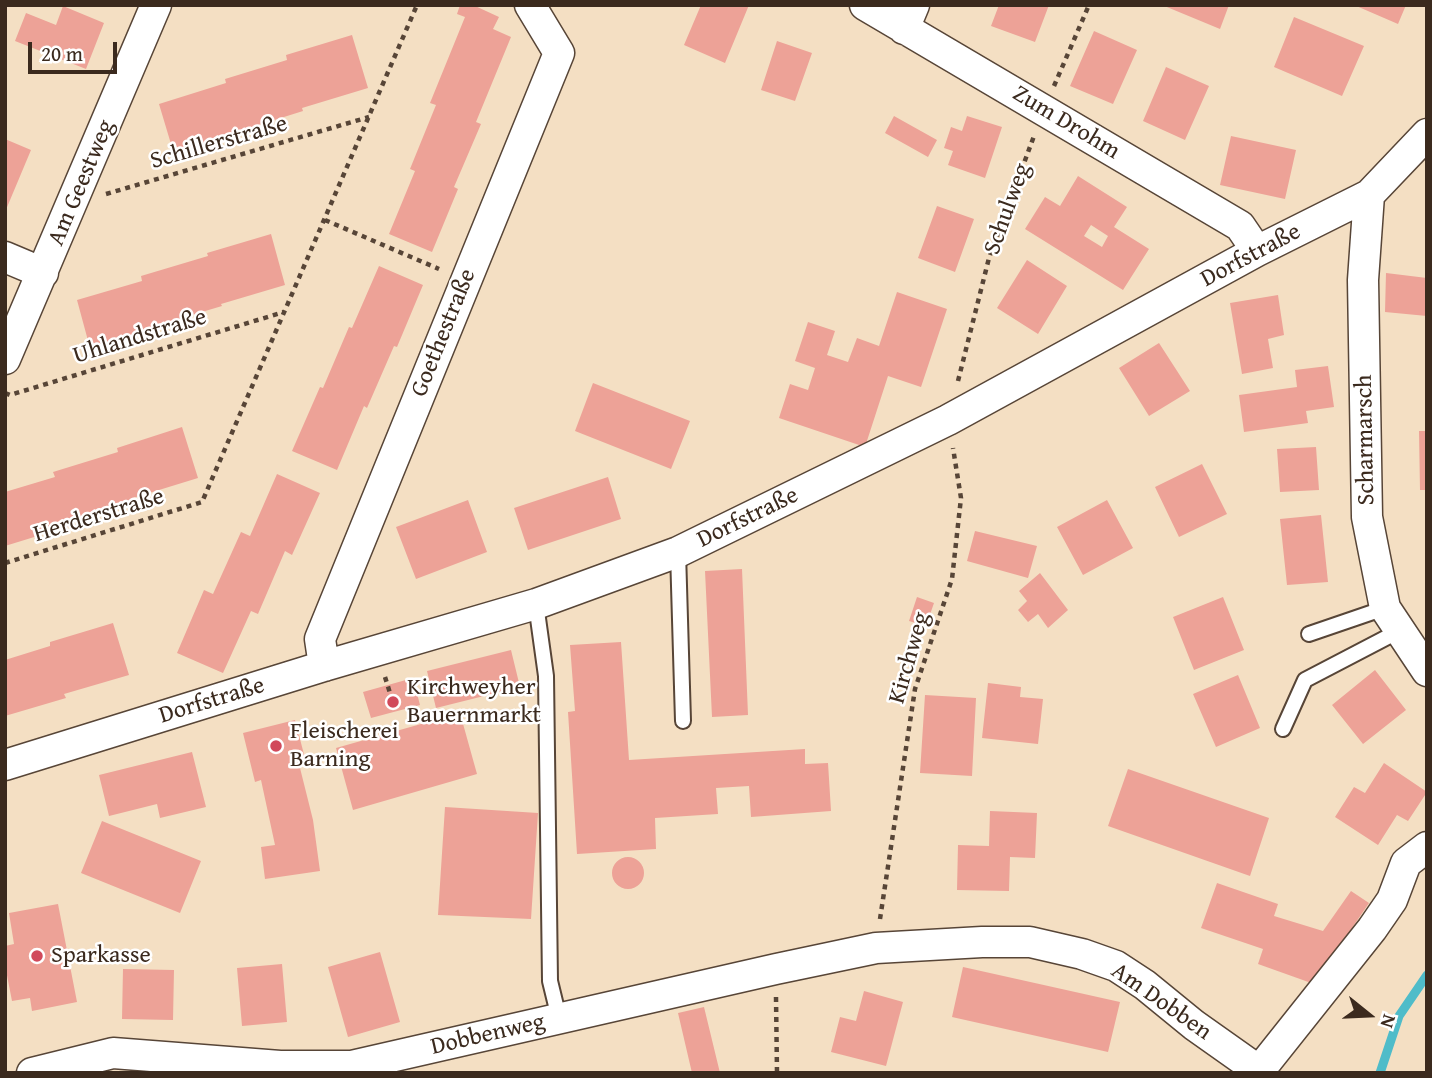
<!DOCTYPE html>
<html>
<head>
<meta charset="utf-8">
<style>
  body { margin:0 }
  #map { position:relative; width:1432px; height:1078px; overflow:hidden; background:#f4dfc3; font-family:"Gentium Book Plus",serif }
  canvas { display:block }
  .frame { position:absolute; inset:0; border:7px solid #3b2a1e; pointer-events:none }
  .north { position:absolute; left:1334px; top:980px; width:70px; height:70px; -webkit-text-stroke:5px #fff; paint-order:stroke; rotate:108deg; font-size:19px; font-weight:700; line-height:28px; text-align:center; color:#3b2a1e }
  .north::after { content:''; display:block; margin:auto; width:24px; height:32px; background:#3b2a1e; clip-path:polygon(50% 0,100% 100%,50% 72%,0 100%) }
  .scale { position:absolute; left:28px; top:42px; width:89px; height:32px; box-sizing:border-box; border:4px solid #3b2a1e; border-top:0; padding-left:9px; font-size:21px; line-height:24px; white-space:nowrap; color:#3b2a1e; -webkit-text-stroke:5px #fff; paint-order:stroke }
</style>
</head>
<body>
<div id="map">
<canvas width="1432" height="1078"></canvas>
<div class="frame"></div>
<div class="north">N</div>
<div class="scale">20 m</div>
</div>
<script>
const context = document.querySelector('canvas').getContext('2d');
context.lineJoin = 'round';
const shape = rows => new Path2D(rows.map(r => 'M' + r).join(''));
function trace(path, color, width, dash) { context.strokeStyle = color; context.lineWidth = width; context.lineCap = dash ? 'butt' : 'round'; context.setLineDash(dash || []); context.stroke(path); }
function fill(path, color) { context.fillStyle = color; context.fill(path, 'evenodd'); }
function write(font, color, halo, rows, align = 'center') {
  context.font = font + ' "Gentium Book Plus",serif'; context.lineWidth = 5; context.setLineDash([]); context.textBaseline = 'middle'; context.strokeStyle = halo; context.fillStyle = color; for (const [text, x, y, turn = 0] of rows) {
    context.save(); context.translate(x, y); context.rotate((+turn || 0) * Math.PI / 180); context.textAlign = isNaN(turn) ? turn : align; if (halo) context.strokeText(text, 0, 0); context.fillText(text, 0, 0); context.restore();
  }
}
trace(shape([
  [1380,1073,1399,1016,1427,975]
]), '#4fbcc9', 9);
fill(shape([
  [460,5,473,5,499,17,493,29,511,37,476,122,481,124,454,187,458,189,432,252,389,234,415,171,410,169,436,105,430,103,465,17,457,14],
  [701,5,749,5,725,63,684,45],
  [999,5,1049,5,1035,42,991,26],
  [1162,5,1229,5,1220,29],
  [1354,5,1406,5,1398,24],
  [63,6,104,23,86,69,15,41,26,13,56,25],
  [1294,17,1364,46,1342,96,1274,67],
  [1094,31,1137,50,1113,104,1070,86],
  [352,35,368,88,302,108,303,111,249,128,241,130,242,133,174,154,159,104,226,83,225,79,287,60,286,55],
  [777,41,812,53,795,101,761,90],
  [1166,67,1209,86,1185,140,1143,121],
  [894,116,937,140,928,157,885,133],
  [967,116,1002,127,985,178,948,165,953,151,944,148,951,127,962,131],
  [1231,136,1296,150,1285,199,1220,185],
  [5,139,31,150,5,212],
  [1078,176,1127,207,1114,227,1149,249,1123,290,1025,229,1045,197,1060,206],
  [1091,225,1108,236,1102,247,1084,236],
  [937,206,974,219,955,272,918,258],
  [271,234,285,285,221,304,222,306,155,326,156,329,90,348,77,300,142,281,141,276,208,256,207,253],
  [1027,260,1067,286,1038,334,997,308],
  [379,266,423,285,397,347,394,346,367,408,364,406,337,470,292,451,320,387,323,388,349,327,352,328],
  [1386,273,1427,278,1427,316,1385,312],
  [897,292,947,309,921,387,888,376,865,447,779,418,790,384,808,390,815,368,795,361,808,322,835,331,827,355,848,362,857,338,879,346],
  [1278,295,1284,335,1268,339,1273,368,1242,374,1230,303],
  [1159,343,1190,391,1149,416,1119,368],
  [1328,366,1334,407,1306,411,1308,423,1244,432,1239,395,1297,387,1295,370],
  [593,383,690,421,671,469,575,431],
  [182,427,198,478,133,498,134,502,69,522,70,526,5,546,5,492,55,477,53,472,118,452,117,448],
  [1419,431,1427,431,1427,490,1420,490],
  [1316,447,1319,490,1280,492,1277,449],
  [1202,464,1227,514,1179,537,1155,487],
  [277,474,320,493,292,555,285,551,258,614,251,611,223,673,177,653,204,590,213,594,241,532,250,536],
  [608,477,621,519,528,550,514,508],
  [468,500,487,552,416,579,396,527],
  [1107,500,1133,548,1083,575,1057,527],
  [1321,515,1328,582,1287,585,1280,519],
  [975,531,1037,546,1028,578,967,561],
  [742,569,748,715,712,717,705,571],
  [1040,573,1068,610,1048,628,1038,614,1028,622,1018,610,1027,601,1019,591],
  [917,597,934,603,926,626,909,621],
  [1223,597,1244,650,1194,670,1173,617],
  [113,623,129,675,64,694,66,698,5,716,5,660,50,646,50,642],
  [621,642,629,760,805,749,805,764,828,763,831,811,751,817,749,786,716,788,718,814,655,818,656,849,577,854,568,712,575,711,570,645],
  [511,650,520,687,436,708,427,671],
  [1375,670,1406,710,1363,744,1332,705],
  [1238,675,1260,728,1216,747,1193,694],
  [413,678,420,705,371,718,363,692],
  [988,683,1021,687,1020,697,1043,699,1038,744,982,738],
  [925,695,976,698,972,776,920,773],
  [460,713,477,774,353,810,336,748],
  [295,720,306,762,299,764,313,820,320,871,265,879,261,847,275,845,261,780,255,782,243,733],
  [192,752,206,807,160,818,157,804,109,816,99,775],
  [1384,763,1427,792,1408,821,1397,815,1378,845,1335,817,1354,787,1365,793],
  [1128,769,1269,818,1250,876,1108,826],
  [445,807,538,813,531,919,438,915],
  [990,811,1037,813,1035,858,1010,857,1009,891,957,890,958,845,989,846],
  [102,821,201,861,180,913,81,873],
  '612 873a16 16 0 1 1 32 0a16 16 0 1 1-32 0Z',
  [1217,883,1278,904,1274,916,1323,931,1351,891,1369,903,1314,984,1258,964,1263,949,1201,928],
  [58,904,77,1002,32,1011,30,998,12,1001,5,965,5,946,14,944,9,913],
  [380,952,400,1022,348,1037,328,967],
  [282,964,287,1022,242,1026,237,968],
  [963,967,1120,1002,1108,1052,952,1017],
  [123,969,174,970,173,1020,122,1019],
  [864,991,903,1002,886,1066,831,1052,840,1017,856,1021],
  [704,1007,720,1073,692,1073,678,1013]
]), '#eda297');
const service = shape([
  [678,552,683,721],
  [536,604,546,676,550,981,559,1018],
  [1309,634,1385,608],
  [1283,729,1305,680,1399,631]
]);
const minor = shape([
  [865,5,1240,226,1257,251],
  [904,29,914,5],
  [1369,195,1363,280,1367,517,1385,608,1427,671],
  [5,257,43,273],
  [5,359,156,5],
  [324,666,320,639,559,53,530,5],
  [5,765,324,666,536,604,678,552,948,420,1257,251,1369,195,1427,134],
  [32,1073,113,1053,280,1066,351,1066,776,969,876,948,982,942,1030,942,1082,954,1116,966,1145,985,1194,1025,1259,1071,1372,929,1392,900,1406,863,1427,847]
]);
trace(service, '#574537', 18);
trace(minor, '#574537', 33);
trace(shape([
  [1054,86,1089,5],
  [106,194,369,117],
  [325,220,439,269],
  [958,381,989,258,1034,136],
  [5,393,10,395,284,312],
  [5,563,202,502,417,5],
  [385,677,390,693],
  [880,919,915,689,952,579,961,498,953,448],
  [776,997,777,1073]
]), '#574537', 4.5, [5, 5]);
trace(service, '#fff', 14);
trace(minor, '#fff', 30);
for (const [x, y, r, color] of [
  [393,702,7,"#d1495b"],
  [276,746,7,"#d1495b"],
  [37,956,7,"#d1495b"]
]) { const dot = new Path2D(); dot.arc(x, y, r, 0, 2 * Math.PI); context.fillStyle = color; context.fill(dot); trace(dot, '#fff', 2.5); }
write('24px', '#3b2a1e', '#fff', [
  ["Zum Drohm",1066,123,31],
  ["Schillerstraße",219,143,-16],
  ["Am Geestweg",82,183,-67],
  ["Schulweg",1008,209,-70],
  ["Dorfstraße",1251,256,-28],
  ["Goethestraße",444,333,-68],
  ["Uhlandstraße",140,337,-17],
  ["Scharmarsch",1366,440,-91],
  ["Herderstraße",99,516,-17],
  ["Dorfstraße",748,518,-26],
  ["Kirchweg",910,658,-74],
  ["Dorfstraße",212,701,-17],
  ["Am Dobben",1161,1002,35],
  ["Dobbenweg",488,1035,-13]
]);
write('24px', '#3b2a1e', '#fff', [
  ["Kirchweyher",407,688],
  ["Bauernmarkt",407,716],
  ["Fleischerei",290,732],
  ["Barning",290,760],
  ["Sparkasse",51,956]
], 'left');
</script>
</body>
</html>
